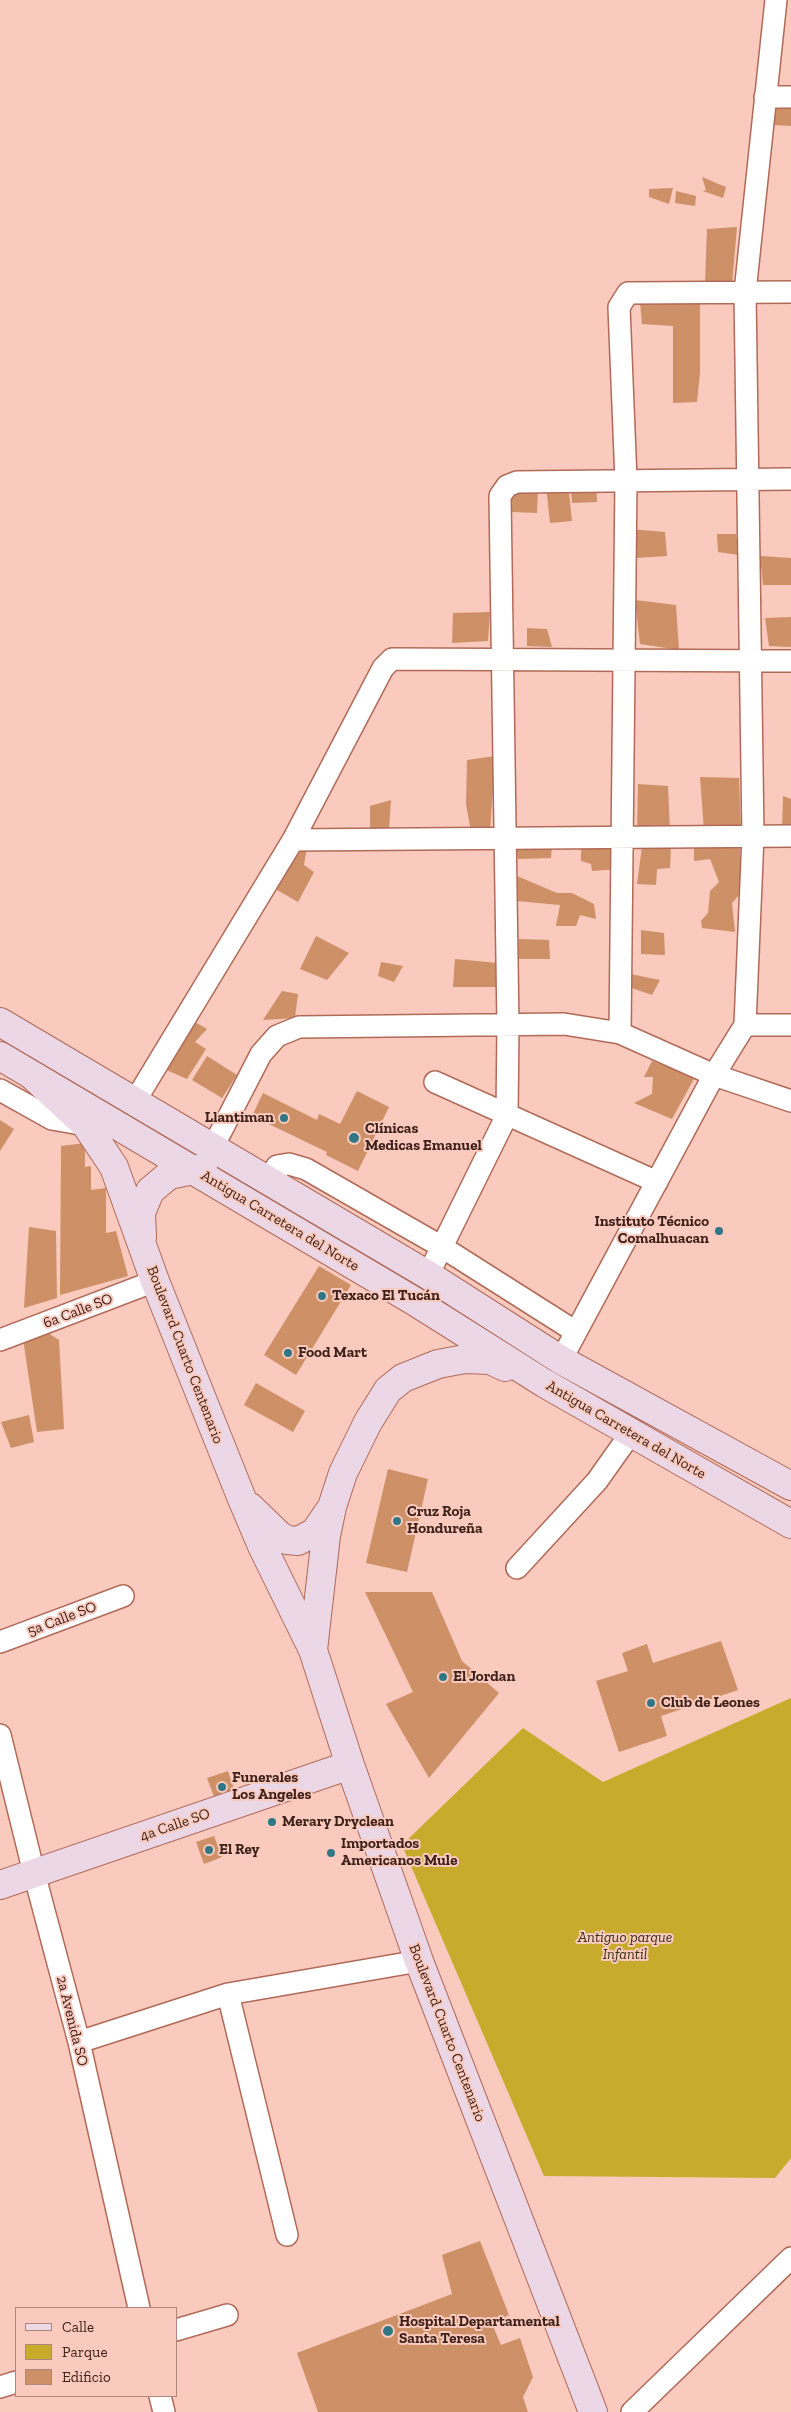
<!DOCTYPE html>
<html>
<head>
<meta charset="utf-8">
<style>
  body { margin:0 }
  #map { position:relative; width:791px; height:2412px; overflow:hidden; background:#f9cabd; font-family:"Zilla Slab",serif }
  canvas { display:block }
  .legend { position:absolute; left:15px; top:2307px; width:162px; height:90px; box-sizing:border-box; background:#f9cabd; border:1px solid #ae867b; margin:0; padding:6px 9px; list-style:none; font-size:15px; color:#3e2119 }
  .legend li { display:flex; align-items:center; gap:10px; height:25px }
  .legend b { width:25px; border:1px solid #ae867b }
</style>
</head>
<body>
<div id="map">
<canvas width="791" height="2412"></canvas>
<ul class="legend">
<li><b style="height:6px;background:#ebd7e6"></b>Calle</li>
<li><b style="height:14px;background:#c8aa2d"></b>Parque</li>
<li><b style="height:14px;background:#ce9066"></b>Edificio</li>
</ul>
</div>
<script>
const context = document.querySelector('canvas').getContext('2d');
context.lineJoin = 'round';
function fill(path, color) { context.fillStyle = color; context.fill(path, 'evenodd'); }
const shape = rows => new Path2D(rows.map(r => 'M' + r).join(''));
function trace(path, color, width, dash) { context.strokeStyle = color; context.lineWidth = width; context.lineCap = dash ? 'butt' : 'round'; context.setLineDash(dash || []); context.stroke(path); }
function write(font, color, halo, rows, align = 'center') {
  context.font = font + ' "Zilla Slab",serif'; context.lineWidth = 4; context.setLineDash([]); context.textBaseline = 'middle'; context.strokeStyle = halo; context.fillStyle = color; for (const [text, x, y, turn = 0] of rows) {
    context.save(); context.translate(x, y); context.rotate((+turn || 0) * Math.PI / 180); context.textAlign = isNaN(turn) ? turn : align; if (halo) context.strokeText(text, 0, 0); context.fillText(text, 0, 0); context.restore();
  }
}
fill(shape([
  [791,1698,791,2158,775,2178,544,2176,402,1845,523,1728,603,1782]
]), '#c8aa2d');
fill(shape([
  [773,101,791,102,791,126,775,125],
  [702,177,726,187,723,198,703,191,706,190],
  [673,188,669,204,649,197,649,189],
  [676,191,696,196,695,206,675,203],
  [737,227,732,285,705,283,707,229],
  [700,299,700,373,697,402,673,403,673,326,642,324,640,302],
  [596,482,597,502,572,503,571,484],
  [568,484,572,521,550,523,546,486],
  [538,488,537,513,511,512,512,489],
  [630,529,665,532,667,556,636,558],
  [717,534,736,534,739,555,718,552],
  [760,556,791,558,791,585,763,585],
  [635,600,676,605,679,650,640,644],
  [490,612,488,641,452,643,453,613],
  [791,617,791,647,769,646,765,618],
  [527,628,547,629,552,647,527,646],
  [495,756,490,832,471,832,466,804,467,760],
  [700,777,739,778,741,832,704,830],
  [638,784,668,786,670,831,637,832],
  [783,796,791,799,791,830,782,832],
  [391,800,389,830,370,831,370,806],
  [552,844,551,858,518,859,516,845],
  [298,845,307,847,304,865,314,872,298,902,272,887],
  [731,845,740,849,740,894,732,903,735,932,702,928,701,921,708,913,710,891,719,882,710,859,694,861,694,848],
  [671,846,670,868,657,869,656,885,637,884,642,847],
  [581,848,619,849,619,869,592,871,591,864,581,861],
  [517,876,557,893,572,893,594,904,596,919,580,915,576,926,556,926,560,905,517,901],
  [641,930,664,933,665,955,641,954],
  [316,936,349,953,327,980,300,969],
  [519,939,549,940,550,959,517,959],
  [455,959,498,963,496,987,453,987],
  [381,962,403,966,394,982,378,976],
  [630,974,660,980,652,995,629,987],
  [282,991,298,994,295,1018,263,1020],
  [193,1021,207,1029,195,1042,206,1049,187,1079,162,1068],
  [207,1056,237,1075,222,1098,192,1080],
  [652,1061,695,1077,672,1119,634,1103,652,1094,653,1077,644,1077],
  [357,1091,389,1107,358,1171,326,1155,327,1152,252,1116,263,1093,317,1120,319,1114,340,1124],
  [0,1120,14,1129,0,1151],
  [85,1143,85,1167,91,1166,91,1190,106,1188,106,1233,116,1231,128,1276,60,1295,61,1146],
  [29,1227,56,1231,57,1298,24,1308],
  [319,1266,351,1285,296,1375,264,1355],
  [45,1331,59,1340,64,1429,37,1432,23,1339],
  [256,1383,305,1411,293,1432,244,1405],
  [29,1415,34,1442,11,1448,1,1422],
  [388,1469,428,1479,407,1572,366,1563],
  [365,1592,432,1592,462,1661,499,1693,429,1778,386,1704,413,1692],
  [721,1641,738,1690,661,1716,667,1736,619,1752,596,1681,628,1671,622,1653,647,1644,653,1663],
  [228,1771,236,1795,216,1802,207,1778],
  [214,1836,222,1857,204,1864,196,1842],
  [480,2241,509,2315,492,2324,501,2345,520,2338,533,2377,523,2397,528,2412,318,2412,297,2353,452,2294,442,2255]
]), '#ce9066');
const street = shape([
  [765,97,791,97],
  [293,840,791,836],
  [745,1025,791,1025],
  [620,1033,626,480,619,307,628,293,791,292],
  [435,1082,657,1182],
  [0,1090,52,1119,86,1125],
  [135,1101,293,840,383,668,392,659,791,661],
  [213,1147,261,1054,277,1036,299,1027,564,1024,620,1033,714,1075,791,1101],
  [269,1180,277,1166,289,1164,306,1169,442,1247,576,1332],
  [428,1275,507,1115,508,1026,500,496,507,486,517,482,791,479],
  [0,1340,155,1281],
  [561,1360,714,1075,745,1025,753,836,745,292,776,0],
  [517,1568,597,1481,631,1433],
  [0,1642,123,1596],
  [0,1735,34,1873,79,2042,139,2308],
  [228,1994,287,2235],
  [79,2042,228,1994,419,1961],
  [176,2330,227,2315],
  [0,2387,16,2382],
  [160,2396,164,2412],
  [632,2412,791,2258]
]);
const secondary = shape([
  [0,1022,428,1275,561,1360,791,1486],
  [0,1056,414,1301,544,1383,791,1524],
  [34,1077,86,1125,114,1167,155,1281,242,1499,262,1546,313,1650,350,1765,419,1961,593,2412],
  [142,1237,141,1213,150,1191,169,1175,203,1168],
  [250,1507,280,1536,287,1540,298,1541,315,1532,330,1510],
  [313,1650,326,1536,332,1507,343,1473,368,1422,388,1390,403,1378,438,1364,465,1359,490,1360,505,1367],
  [0,1885,350,1765]
]);
trace(street, '#b16a58', 24);
trace(secondary, '#b16a58', 30);
trace(street, '#fff', 21);
trace(secondary, '#ebd7e6', 28);
for (const [x, y, r, color] of [
  [284,1118,5,"#317685"],
  [354,1138,6,"#317685"],
  [719,1231,5,"#317685"],
  [322,1296,5,"#317685"],
  [288,1353,5,"#317685"],
  [397,1521,5,"#317685"],
  [443,1677,5,"#317685"],
  [651,1703,5,"#317685"],
  [222,1787,5,"#317685"],
  [272,1822,5,"#317685"],
  [209,1850,5,"#317685"],
  [331,1853,5,"#317685"],
  [388,2331,6,"#317685"]
]) { const dot = new Path2D(); dot.arc(x, y, r, 0, 2 * Math.PI); context.fillStyle = color; context.fill(dot); trace(dot, '#f9cabd', 2); }
write('bold 15px', '#3e2119', '#f9cabd', [
  ["Llantiman",274,1118,"right"],
  ["Clínicas",365,1129],
  ["Medicas Emanuel",365,1146],
  ["Instituto Técnico",709,1222,"right"],
  ["Comalhuacan",709,1239,"right"],
  ["Texaco El Tucán",332,1296],
  ["Food Mart",298,1353],
  ["Cruz Roja",407,1512],
  ["Hondureña",407,1529],
  ["El Jordan",453,1677],
  ["Club de Leones",661,1703],
  ["Funerales",232,1778],
  ["Los Angeles",232,1795],
  ["Merary Dryclean",282,1822],
  ["Importados",341,1844],
  ["Americanos Mule",341,1861],
  ["El Rey",219,1850],
  ["Hospital Departamental",399,2322],
  ["Santa Teresa",399,2339]
], 'left');
write('15px', '#3e2119', '#f9cabd', [
  ["Antigua Carretera del Norte",280,1221,31],
  ["6a Calle SO",78,1311,-21],
  ["Boulevard Cuarto Centenario",185,1355,69],
  ["Antigua Carretera del Norte",626,1430,30],
  ["5a Calle SO",62,1619,-21],
  ["4a Calle SO",175,1825,-19],
  ["2a Avenida SO",72,2021,76],
  ["Boulevard Cuarto Centenario",447,2033,69]
]);
write('italic 15px', '#363019', '#f9cabd', [
  ["Antiguo parque",625,1938],
  ["Infantil",625,1955]
]);
</script>
</body>
</html>
